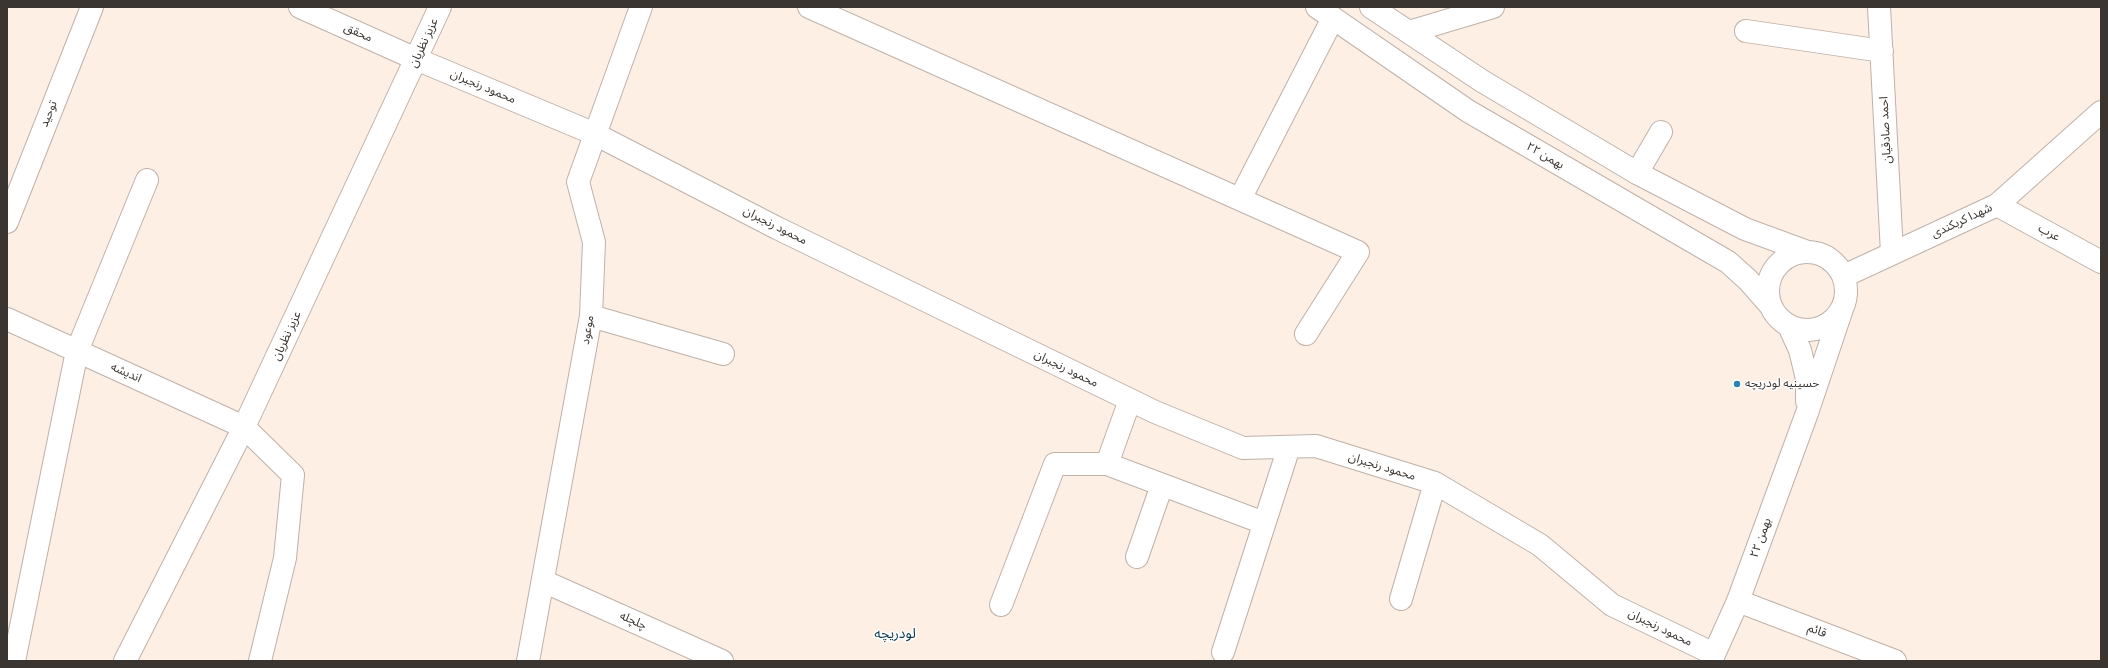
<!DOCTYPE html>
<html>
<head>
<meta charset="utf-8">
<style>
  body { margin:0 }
  #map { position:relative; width:2108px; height:668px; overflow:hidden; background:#feefe5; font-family:Signika,sans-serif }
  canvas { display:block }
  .frame { position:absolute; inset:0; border:8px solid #3b3531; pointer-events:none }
</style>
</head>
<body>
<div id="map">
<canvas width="2108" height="668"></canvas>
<div class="frame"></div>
</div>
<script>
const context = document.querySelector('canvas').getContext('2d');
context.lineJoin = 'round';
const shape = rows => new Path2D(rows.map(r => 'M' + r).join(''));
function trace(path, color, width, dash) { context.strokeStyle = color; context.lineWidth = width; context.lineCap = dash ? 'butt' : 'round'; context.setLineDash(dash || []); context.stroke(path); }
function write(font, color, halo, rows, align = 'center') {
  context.font = font + ' Signika,"Noto Sans Arabic",sans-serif'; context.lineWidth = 3; context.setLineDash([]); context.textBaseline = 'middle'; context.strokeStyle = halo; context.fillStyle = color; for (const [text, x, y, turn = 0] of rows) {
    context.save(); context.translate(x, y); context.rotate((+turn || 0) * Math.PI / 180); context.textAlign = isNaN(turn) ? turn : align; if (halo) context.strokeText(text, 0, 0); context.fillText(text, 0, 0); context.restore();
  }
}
const minor = shape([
  [300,7,416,59,595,134,777,228,1155,412,1243,448,1316,446,1435,483,1540,545,1612,605,1714,654],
  [809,7,1358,252,1306,334],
  [1879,7,1892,253],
  [1746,31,1882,51],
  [1409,32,1493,7],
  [1637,173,1661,132],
  [1240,199,1333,18],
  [1997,205,2101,262],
  [7,222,92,7],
  [591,316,723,354],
  [7,319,244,427,293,475,285,558,260,661],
  [1107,464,1264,523],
  [1137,557,1162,485],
  [543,581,722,661],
  [1401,599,1435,483],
  [1738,601,1895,661],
  [1001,605,1055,464,1107,464,1130,400],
  [1223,652,1289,447],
  [14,661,77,351,147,180],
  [125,661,244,427,440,7],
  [528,661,591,316,594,242,578,182,641,7]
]);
const tertiary = shape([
  [1317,7,1468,111,1728,262,1748,280,1770,305],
  [1371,7,1482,81,1637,173,1745,229,1805,251],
  '1768 291a39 39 0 1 1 78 0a39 39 0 1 1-78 0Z',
  [1844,276,1997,205,2101,112],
  [1789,326,1800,350,1807,379,1807,401],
  [1711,661,1738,601,1807,413,1842,309]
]);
trace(minor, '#bfb1a8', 24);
trace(tertiary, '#bfb1a8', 24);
trace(minor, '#fff', 22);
trace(tertiary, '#fff', 22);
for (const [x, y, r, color] of [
  [1737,384,4,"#2884b1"]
]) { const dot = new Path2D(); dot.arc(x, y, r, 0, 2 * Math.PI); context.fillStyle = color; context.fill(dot); trace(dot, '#fff', 1.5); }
write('12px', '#3b3531', '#fff', [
  ["محقق",358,33,24],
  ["عزیز نظریان",424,43,-65],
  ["محمود رنجبران",483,87,23],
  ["توحید",49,114,-68],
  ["احمد صادقیان",1886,130,-93],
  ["۲۲ بهمن",1545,156,30],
  ["شهدا کربکندی",1962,221,-25],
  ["محمود رنجبران",775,226,27],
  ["عرب",2049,233,29],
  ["موعود",588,330,-81],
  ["عزیز نظریان",287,336,-65],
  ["محمود رنجبران",1066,369,26],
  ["اندیشه",126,373,24],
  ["محمود رنجبران",1382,467,17],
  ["۲۲ بهمن",1761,538,-70],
  ["چلچله",633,621,24],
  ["محمود رنجبران",1660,628,26],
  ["قائم",1817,631,21]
]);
write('12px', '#3b3531', '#fff', [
  ["حسینیه لودریچه",1745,384]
], 'left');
write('14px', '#0e394f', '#fff', [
  ["لودریچه",895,634]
]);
</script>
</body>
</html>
